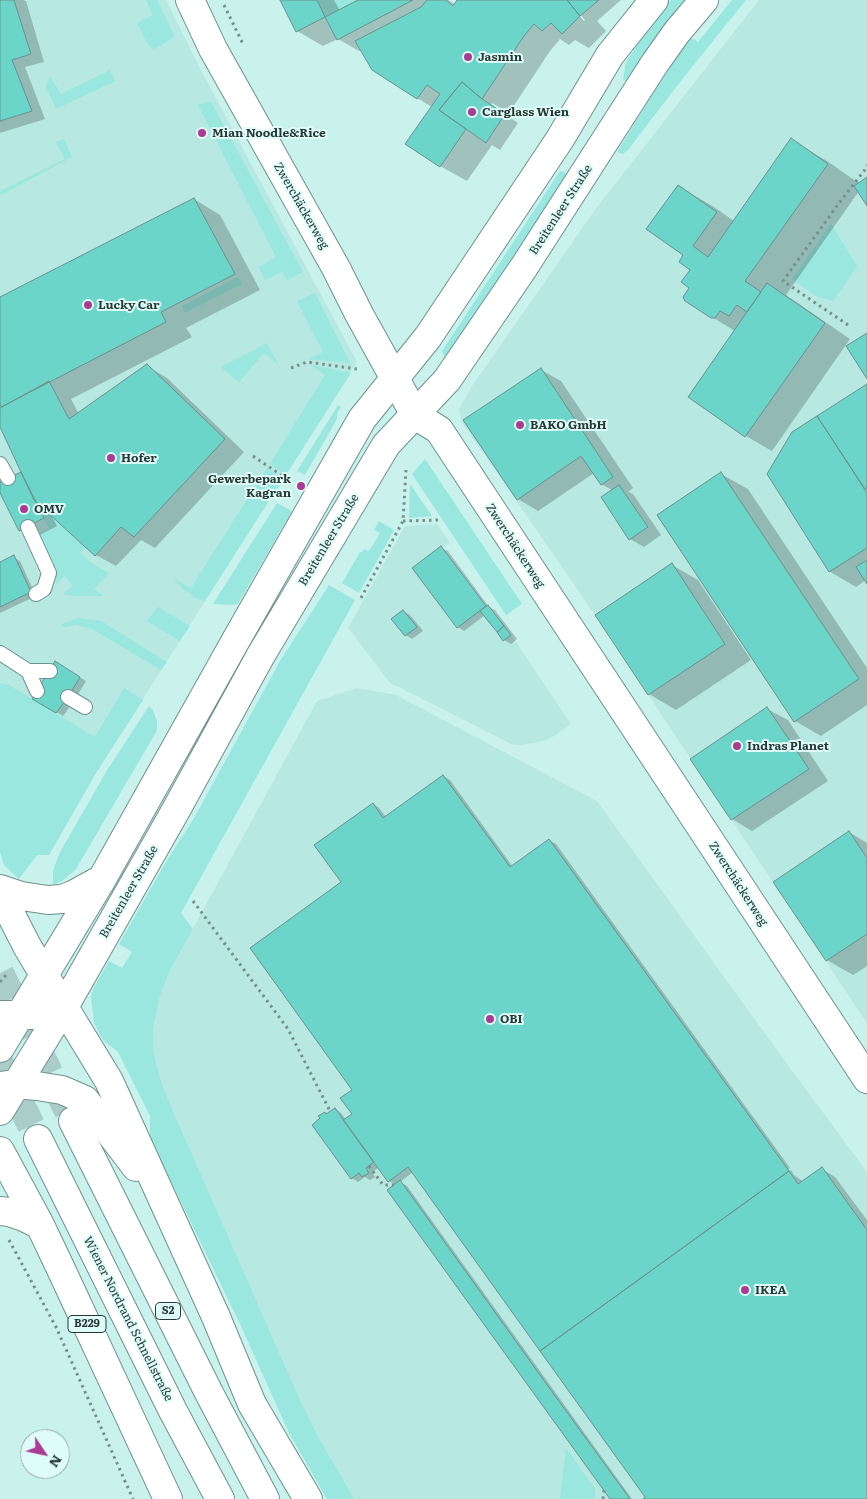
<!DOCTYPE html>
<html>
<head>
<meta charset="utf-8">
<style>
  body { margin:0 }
  #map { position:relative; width:867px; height:1499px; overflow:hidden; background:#caf2ed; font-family:Literata,serif }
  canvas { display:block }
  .north { position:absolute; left:20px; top:1429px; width:50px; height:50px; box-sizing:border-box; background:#defdf9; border:1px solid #96aeab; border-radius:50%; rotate:124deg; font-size:14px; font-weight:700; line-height:20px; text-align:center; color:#293836 }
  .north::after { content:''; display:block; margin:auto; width:18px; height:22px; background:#ab3a95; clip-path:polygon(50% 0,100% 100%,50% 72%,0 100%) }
</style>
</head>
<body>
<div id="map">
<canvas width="867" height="1499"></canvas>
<div class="north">N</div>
</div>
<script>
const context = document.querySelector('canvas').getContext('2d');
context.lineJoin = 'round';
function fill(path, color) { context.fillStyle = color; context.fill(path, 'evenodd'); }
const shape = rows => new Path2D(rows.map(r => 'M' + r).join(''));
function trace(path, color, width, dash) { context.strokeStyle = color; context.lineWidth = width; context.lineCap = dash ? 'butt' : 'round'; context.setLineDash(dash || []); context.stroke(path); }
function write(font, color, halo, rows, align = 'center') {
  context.font = font + ' Literata,serif'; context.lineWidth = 4; context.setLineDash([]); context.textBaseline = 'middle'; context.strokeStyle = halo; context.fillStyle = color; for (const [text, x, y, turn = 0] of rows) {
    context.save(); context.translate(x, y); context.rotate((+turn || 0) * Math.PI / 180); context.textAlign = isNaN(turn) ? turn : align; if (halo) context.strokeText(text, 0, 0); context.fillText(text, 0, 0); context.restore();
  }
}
fill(shape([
  [0,0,166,0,203,74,357,362,96,773,49,855,37,855,19,879,4,865,0,851],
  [759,0,867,0,867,1023,595,615,461,421,460,414,459,409,472,386,597,207],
  [437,524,450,543,443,548,486,606,488,605,506,627,571,724,554,736,546,740,533,743,520,745,511,744,405,690,391,684,348,628,405,526],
  [357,688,396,695,597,801,782,1057,867,1172,867,1499,336,1499,287,1417,133,1013,161,987,317,701]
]), '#b7e8e2');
fill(shape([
  [146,0,157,0,174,35,171,39,154,49,148,44,137,23,153,15],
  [317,0,358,0,325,17],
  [671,0,687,0,627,82,625,81,623,79,626,62,652,23],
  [732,0,746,0,680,82,628,150,623,154,617,152,654,92,682,50,690,39,694,39,698,42],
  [110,70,115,81,56,109,46,86,50,77,61,94],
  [207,102,211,102,303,272,287,280,282,272,265,280,259,267,276,257,198,105],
  [64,139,72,157,0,195,0,191,65,159,56,142],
  [560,171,565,172,567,177,446,361,442,351],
  [831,224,857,266,833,301,816,296,792,279],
  [238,277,242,284,185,313,182,306],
  [315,293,350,363,308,359,323,352,297,301],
  [267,343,278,364,264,353,239,382,221,367],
  [310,365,351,373,286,475,270,464,325,375],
  [338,405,341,407,337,414,337,419,305,475,297,471],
  [425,459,522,604,506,615,412,474],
  [267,468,283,479,205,601,196,598,183,589,175,580,175,579,191,588],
  [410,484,432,516,409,518],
  [34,500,85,547,80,553,93,564,109,573,94,589,104,596,73,596,63,594,73,586,65,576,56,584,56,575,37,534,49,528],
  [277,503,292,511,238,604,231,605,213,604],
  [379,521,394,530,359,593,342,583,360,552,362,552,364,549,369,551,380,533,374,530],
  [329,585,355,600,181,913,193,929,169,972,160,995,153,1028,153,1049,156,1064,164,1091,298,1396,318,1437,354,1499,327,1499,289,1433,240,1324,150,1138,150,1116,118,1052,103,1040,100,1035,94,1023,91,998,93,989,109,961,122,968,132,952,119,944,166,862,194,818,280,661],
  [158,607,190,626,180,641,147,621],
  [79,618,101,621,167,662,161,670,92,629,77,625,64,627,62,626,62,624],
  [0,683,9,685,95,737,124,688,143,700,96,773,49,855,37,855,19,879,4,865,0,852],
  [149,706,153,710,157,721,157,730,155,734,76,869,62,881,53,885,53,871,59,854,106,772],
  [566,1448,595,1489,595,1499,560,1499]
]), '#99e7de');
fill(shape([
  [0,0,23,0,26,1,44,62,25,67,45,119,0,133],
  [281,0,334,0,340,11,361,0,448,0,456,5,459,0,565,0,584,21,585,20,569,0,621,0,597,21,606,31,589,48,575,40,569,45,560,39,550,51,509,113,492,103,491,105,518,123,500,150,492,145,467,181,440,166,432,107,417,98,362,49,359,51,338,39,323,46,297,31],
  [791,140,827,161,860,184,867,179,867,204,859,191,786,295,850,339,772,451,746,436,690,397,735,331,712,317,691,287,692,270,685,255,678,186,714,207,734,221],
  [194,199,220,215,260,290,186,328,192,337,71,399,79,414,147,366,167,378,244,452,155,548,141,540,116,566,96,555,50,513,57,526,34,538,20,530,0,490,0,484,23,472,0,424,0,409,3,407,0,402,0,298],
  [541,370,561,381,633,488,628,492,633,494,661,535,644,547,630,539,612,490,601,484,594,473,538,511,518,499],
  [867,386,867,582,866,580,856,587,829,571,793,433],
  [721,474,748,489,867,668,867,705,821,736,795,721],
  [441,548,448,551,489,607,495,610,517,639,511,644,504,640,485,615,464,631,458,627],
  [13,557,20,561,36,596,0,613,0,563],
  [672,565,698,580,751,660,676,710,649,694,597,615],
  [403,611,410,615,423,631,412,639,406,635,393,619],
  [56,663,86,681,74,701,63,716,34,699],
  [767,709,788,720,828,781,752,831,732,819],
  [443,776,450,780,513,867,549,840,556,844,790,1168,542,1348,413,1172,400,1182,407,1186,632,1499,612,1499,396,1185,389,1181,379,1167,372,1172,375,1177,370,1180,365,1177,358,1182,352,1178,327,1115,335,1109,341,1113,346,1120,353,1115,354,1090,343,882,373,804,379,808,386,817],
  [849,832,867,843,867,966,853,975,827,960],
  [822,1169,835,1177,867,1220,867,1499,645,1499,647,1497,542,1351,791,1170,794,1175,804,1182]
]), '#0003');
const building = shape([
  [0,0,14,0,31,54,12,60,32,111,0,121,0,0],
  [280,0,317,0,325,17,296,32,280,0],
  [358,0,413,0,337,40,325,17,358,0],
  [427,0,446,0,453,6,457,0,567,0,580,16,562,34,551,23,542,31,534,24,524,36,482,99,462,82,439,110,466,129,440,167,405,144,440,94,427,85,417,99,372,70,355,41,421,7,427,0],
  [567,0,599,0,580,16,567,0],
  [462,82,482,99,505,114,486,143,439,110,462,82],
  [791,138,828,164,745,281,761,292,747,312,737,305,729,316,720,311,715,318,711,318,685,301,683,297,689,288,681,282,690,270,679,262,683,255,646,229,678,185,717,212,693,246,708,257,791,138],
  [867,177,867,206,854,186,867,177],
  [194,198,235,274,161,312,166,322,1,407,0,404,0,297,194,198],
  [767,283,825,323,745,437,688,397,767,283],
  [867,333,867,379,846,346,867,333],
  [147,364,225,439,134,537,121,527,95,556,34,500,0,427,0,408,49,381,69,419,147,364],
  [541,368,613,477,601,485,581,456,517,500,463,420,541,368],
  [867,384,867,488,865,489,817,416,867,384],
  [817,416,867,493,867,548,829,572,767,474,792,432,817,416],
  [21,472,44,518,19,531,0,493,0,482,21,472],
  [721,472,859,679,794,722,657,515,721,472],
  [619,485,648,527,629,540,601,497,619,485],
  [441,546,486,606,457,628,412,568,441,546],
  [14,555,31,592,0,607,0,562,14,555],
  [867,560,867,584,856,567,867,560],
  [672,563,725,644,648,695,595,615,672,563],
  [488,605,504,626,497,632,480,611,488,605],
  [403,610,417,627,405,636,391,619,403,610],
  [504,626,511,635,503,641,497,632,504,626],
  [55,661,80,677,68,697,56,713,32,699,55,661],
  [767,707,809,769,731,820,690,759,767,707],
  [443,775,510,867,549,839,789,1171,540,1351,408,1167,388,1182,343,1120,352,1114,340,1098,352,1090,250,948,341,882,314,845,373,803,383,818,443,775],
  [849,831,867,858,867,934,826,961,773,882,849,831],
  [335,1108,374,1162,366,1168,369,1173,362,1177,359,1173,351,1179,312,1125,320,1118,318,1116,325,1112,326,1114,335,1108],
  [822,1167,867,1230,867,1499,643,1499,645,1497,540,1351,789,1171,798,1184,822,1167],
  [400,1180,545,1382,630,1499,610,1499,387,1190,400,1180]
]);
fill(building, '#6bd5ca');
trace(building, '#6d928d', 1);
trace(shape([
  [0,973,73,1121],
  [0,1063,38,1139]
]), '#aacdc8', 28, [28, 14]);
const lane = shape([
  [0,464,8,478],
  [28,527,49,573,44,589,36,594],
  [0,653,28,671,50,671],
  [28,671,37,691],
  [68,697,85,707]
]);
const street = shape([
  [190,0,213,49,336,268,359,314,415,415,439,430,867,1079]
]);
const secondary = shape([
  [0,889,21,896,48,900,62,899,73,895,102,879],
  [0,893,27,946,52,988],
  [0,1048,102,879,236,640,362,419,428,337,560,139,610,55,654,0],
  [0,1111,64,1007,176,810,261,655,386,445,447,380,524,267,655,63,677,32,704,0]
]);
const primary = shape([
  [64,1007,109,1081,216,1317,252,1404,308,1499],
  [0,1086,16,1084,37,1086,62,1090,85,1100,136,1167],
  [0,1151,40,1225,60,1267,168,1499],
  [0,1211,9,1212,24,1217,40,1225]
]);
const highway = shape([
  [0,1015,39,1015,64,1007],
  [73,1121,209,1393,265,1499],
  [38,1139,173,1411,220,1499]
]);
trace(lane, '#6d928d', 16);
trace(street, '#6d928d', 30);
trace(secondary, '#6d928d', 30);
trace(primary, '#6d928d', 30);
trace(highway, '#6d928d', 30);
trace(shape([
  [224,5,243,44],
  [848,325,783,281,839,203,864,171,867,165],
  [291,368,307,362,357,369],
  [253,456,287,479],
  [403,521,439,520],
  [361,598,403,521,406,470],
  [193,901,288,1029,330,1111],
  [0,982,6,975],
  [369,1166,383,1185,394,1185],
  [9,1240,56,1327,133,1499],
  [603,1499,604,1490]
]), '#75908d', 3, [2.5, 4]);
trace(lane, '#fff', 14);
trace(street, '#fff', 28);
trace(secondary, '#fff', 28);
trace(primary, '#fff', 28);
trace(highway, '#fff', 28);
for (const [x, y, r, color] of [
  [468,57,5,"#ab3a95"],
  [472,112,5,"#ab3a95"],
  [202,133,5,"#ab3a95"],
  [88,305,5,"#ab3a95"],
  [520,425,5,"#ab3a95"],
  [111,458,5,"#ab3a95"],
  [301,486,5,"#ab3a95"],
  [24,509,5,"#ab3a95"],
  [737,746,5,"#ab3a95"],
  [490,1019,5,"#ab3a95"],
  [745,1290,5,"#ab3a95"]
]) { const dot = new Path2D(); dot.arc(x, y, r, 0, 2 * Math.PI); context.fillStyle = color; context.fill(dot); trace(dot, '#defdf9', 2); }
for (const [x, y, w] of [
  [168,1311,25],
  [87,1324,38]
]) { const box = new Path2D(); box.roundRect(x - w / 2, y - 8.5, w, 17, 4); context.fillStyle = '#defdf9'; context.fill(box); trace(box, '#293836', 1); }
write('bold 11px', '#293836', null, [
  ["S2",168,1311],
  ["B229",87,1324]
]);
write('bold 12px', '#293836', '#defdf9', [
  ["Jasmin",478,57],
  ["Carglass Wien",482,112],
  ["Mian Noodle&Rice",212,133],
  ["Lucky Car",98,305],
  ["BAKO GmbH",530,425],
  ["Hofer",121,458],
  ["Gewerbepark",291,479,"right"],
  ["Kagran",291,493,"right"],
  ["OMV",34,509],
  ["Indras Planet",747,746],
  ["OBI",500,1019],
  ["IKEA",755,1290]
], 'left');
write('12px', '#293836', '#defdf9', [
  ["Zwerchäckerweg",301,206,60],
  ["Breitenleer Straße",561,210,-57],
  ["Breitenleer Straße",329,540,-59],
  ["Zwerchäckerweg",515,546,57],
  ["Zwerchäckerweg",738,884,57],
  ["Breitenleer Straße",129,892,-60],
  ["Wiener Nordrand Schnellstraße",128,1319,63]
]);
</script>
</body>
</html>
